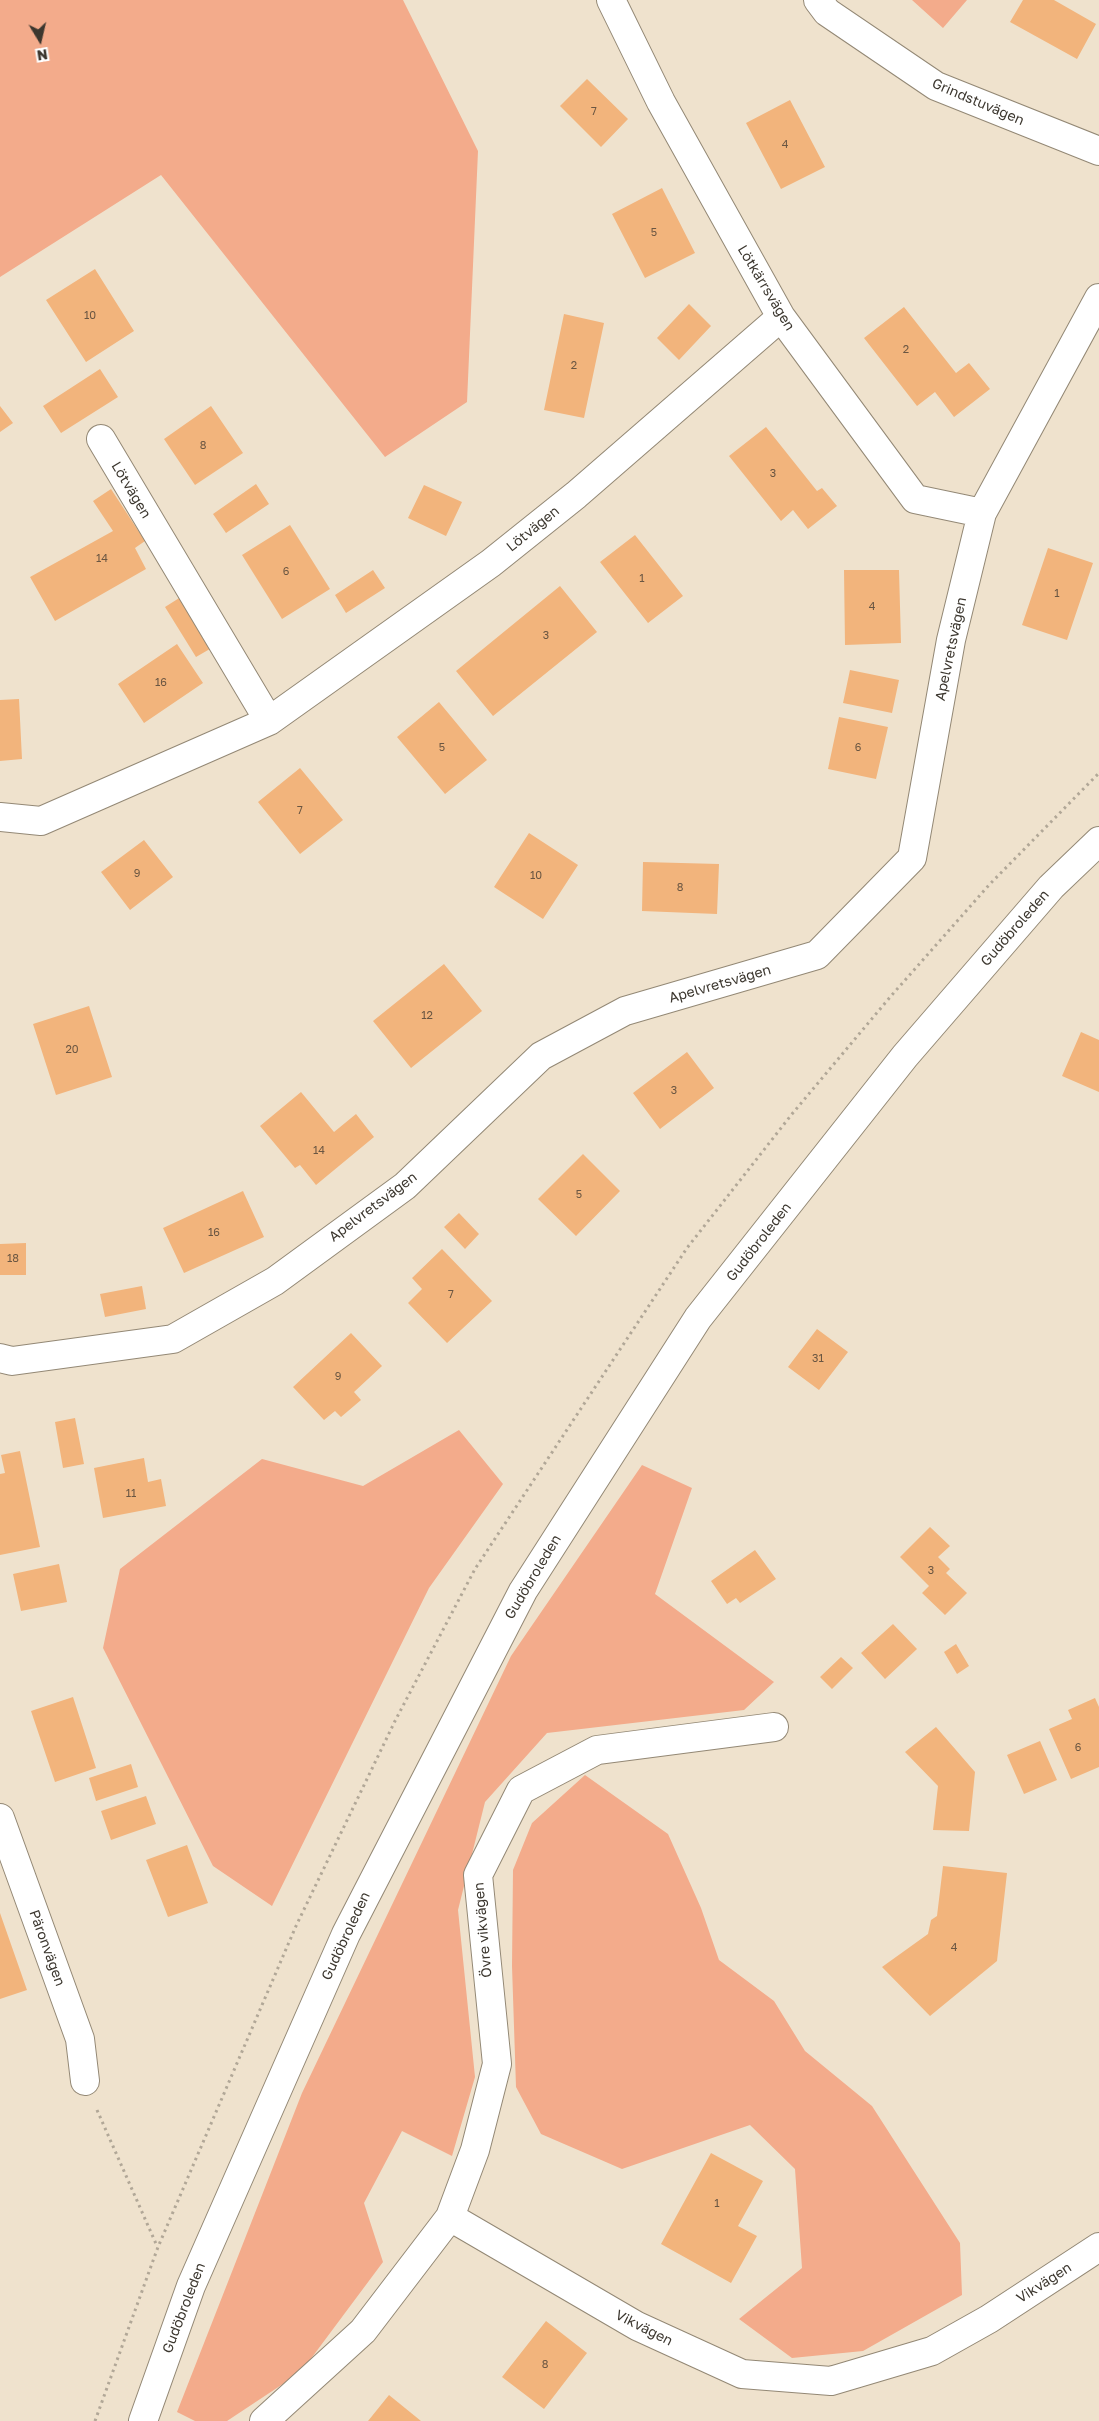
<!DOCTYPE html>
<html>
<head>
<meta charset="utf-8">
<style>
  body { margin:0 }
  #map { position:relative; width:1099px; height:2421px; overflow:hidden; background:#efe2cd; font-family:"Golos Text",sans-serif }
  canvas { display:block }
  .north { position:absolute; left:15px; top:15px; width:50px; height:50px; -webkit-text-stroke:4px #fff; paint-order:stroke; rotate:171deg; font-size:14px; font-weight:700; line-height:20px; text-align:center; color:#3c372f }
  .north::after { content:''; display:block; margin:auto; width:18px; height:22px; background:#3c372f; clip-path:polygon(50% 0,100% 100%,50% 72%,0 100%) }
</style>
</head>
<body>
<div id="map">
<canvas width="1099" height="2421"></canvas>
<div class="north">N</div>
</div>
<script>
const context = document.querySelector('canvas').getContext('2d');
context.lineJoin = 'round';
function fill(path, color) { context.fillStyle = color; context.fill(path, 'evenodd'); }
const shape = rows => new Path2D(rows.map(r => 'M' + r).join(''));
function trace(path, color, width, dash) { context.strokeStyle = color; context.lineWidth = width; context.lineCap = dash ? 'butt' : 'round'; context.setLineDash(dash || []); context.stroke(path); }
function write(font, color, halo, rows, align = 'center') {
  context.font = font + ' "Golos Text",sans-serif'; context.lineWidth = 5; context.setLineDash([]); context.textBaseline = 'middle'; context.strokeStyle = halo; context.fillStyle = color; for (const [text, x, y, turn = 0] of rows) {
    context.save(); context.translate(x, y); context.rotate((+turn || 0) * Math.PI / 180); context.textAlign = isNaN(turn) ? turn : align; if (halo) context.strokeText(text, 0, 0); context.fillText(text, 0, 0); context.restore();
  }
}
fill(shape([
  [0,0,403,0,478,151,467,402,385,457,161,175,0,277],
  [912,0,967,0,943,28],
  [459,1430,503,1484,429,1588,272,1906,213,1866,103,1648,120,1569,262,1459,363,1486],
  [642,1465,692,1488,655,1594,774,1682,744,1710,547,1733,485,1802,458,1910,475,2077,452,2156,402,2131,364,2203,383,2262,301,2372,227,2421,195,2421,177,2412,302,2093,511,1656],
  [585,1775,668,1834,701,1908,719,1960,774,2001,805,2051,872,2106,960,2243,962,2295,863,2351,792,2358,739,2319,802,2268,795,2169,750,2125,622,2169,541,2134,516,2087,512,1966,513,1870,532,1823]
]), '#f3ab8b');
fill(shape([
  [1023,0,1054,0,1096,24,1077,59,1010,22],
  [587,79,628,119,601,147,560,106],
  [790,100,825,167,781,189,746,123],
  [662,188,695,253,645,278,612,214],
  [95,269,134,331,86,362,46,300],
  [689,304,711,326,679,360,657,338],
  [904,307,956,373,969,363,990,389,954,417,935,392,917,406,864,338],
  [564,314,604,323,584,418,544,410],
  [100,369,118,397,61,433,43,406],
  [0,406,13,423,0,432],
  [211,406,243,453,195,485,164,439],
  [766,427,817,491,822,488,837,506,808,529,793,510,781,521,729,456],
  [256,484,269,504,226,533,213,514],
  [424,485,462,502,446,536,408,518],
  [111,489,145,541,135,548,146,569,55,621,30,577,113,531,93,501],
  [290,525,330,589,282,619,242,555],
  [635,535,683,596,648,623,600,562],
  [1048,548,1093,563,1067,640,1022,625],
  [373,570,385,588,346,613,335,595],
  [844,570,899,570,901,643,845,645],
  [560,586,597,632,493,716,456,671],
  [184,595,215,646,196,657,165,607],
  [177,644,203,683,144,723,118,684],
  [850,670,899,680,892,713,843,703],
  [19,699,22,759,0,761,0,700],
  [439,702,487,760,445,794,397,737],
  [839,717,888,727,876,779,828,769],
  [300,768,343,820,300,854,258,802],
  [529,833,578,865,543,919,494,887],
  [144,840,173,877,130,910,101,872],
  [643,862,719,864,717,914,642,911],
  [444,964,482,1011,411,1068,373,1021],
  [89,1006,112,1077,56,1095,33,1024],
  [1081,1032,1099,1040,1099,1092,1062,1076],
  [687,1052,714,1088,660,1129,633,1093],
  [301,1092,334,1132,356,1114,374,1137,316,1185,300,1165,295,1168,260,1126],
  [583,1154,620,1191,576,1236,538,1199],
  [243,1191,264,1237,184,1273,163,1228],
  [459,1213,479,1234,465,1249,444,1227],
  [26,1243,26,1275,0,1275,0,1244],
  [442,1249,492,1301,447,1343,408,1303,422,1289,412,1278],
  [142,1286,146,1309,105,1317,100,1294],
  [817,1329,848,1352,819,1390,788,1367],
  [351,1333,382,1366,354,1392,361,1400,341,1417,335,1411,324,1420,293,1387],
  [75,1418,84,1464,63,1468,55,1422],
  [20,1451,40,1547,0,1555,0,1474,5,1473,1,1455],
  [144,1458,148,1482,161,1479,166,1506,103,1518,94,1468],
  [930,1527,950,1546,938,1557,950,1569,946,1573,967,1593,945,1615,922,1593,929,1586,900,1557],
  [755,1550,776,1579,740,1603,736,1598,727,1604,711,1581],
  [59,1564,67,1602,21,1611,13,1574],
  [893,1624,917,1649,885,1679,861,1653],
  [956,1644,969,1666,957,1674,944,1652],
  [841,1657,853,1668,832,1689,820,1677],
  [73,1697,96,1768,55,1782,31,1711],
  [1095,1698,1099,1707,1099,1767,1071,1779,1049,1729,1072,1719,1068,1710],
  [936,1727,975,1772,969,1831,933,1830,938,1786,905,1752],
  [1040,1741,1057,1780,1024,1794,1007,1755],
  [131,1764,138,1787,96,1801,89,1778],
  [146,1796,156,1824,111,1840,101,1811],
  [187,1845,208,1903,168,1917,146,1860],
  [943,1866,1007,1873,997,1961,930,2016,882,1967,928,1934,931,1920,937,1916],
  [0,1913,27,1990,0,1999],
  [711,2153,763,2181,738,2226,757,2236,731,2283,661,2244],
  [546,2321,587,2353,544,2409,502,2377],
  [389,2395,421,2421,368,2421]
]), '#f2b47c');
const street = shape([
  [611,0,661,102,781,317,915,499,982,513],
  [818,0,827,12,936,86,1099,151],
  [101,439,269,721],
  [0,817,41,821,269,721,491,563,576,495,781,317],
  [0,1358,12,1361,173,1339,275,1281,405,1186,541,1056,625,1011,817,955,912,858,951,640,982,513,1099,298],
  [0,1818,80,2039,85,2081],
  [450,2217,637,2326,742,2374,831,2381,932,2351,989,2319,1099,2247],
  [264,2421,363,2331,450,2217,475,2150,497,2064,478,1875,521,1790,597,1750,774,1727]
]);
const secondary = shape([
  [143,2421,191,2286,346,1934,523,1591,698,1318,905,1056,1051,887,1099,841]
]);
trace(street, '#938875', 30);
trace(secondary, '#938875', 30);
trace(shape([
  [97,2110,157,2246],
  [95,2421,158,2247,296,1926,395,1721,475,1569,687,1248,792,1114,891,996,989,885,1099,773]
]), '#b1a797', 3, [2.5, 4]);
trace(street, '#fff', 28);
trace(secondary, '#fff', 28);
write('11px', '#6a5642', null, [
  ["7",594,112],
  ["4",785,145],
  ["5",654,233],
  ["10",90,316],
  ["2",906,350],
  ["2",574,366],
  ["8",203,446],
  ["3",773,474],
  ["14",102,559],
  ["6",286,572],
  ["1",642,579],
  ["1",1057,594],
  ["4",872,607],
  ["3",546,636],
  ["16",161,683],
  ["5",442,748],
  ["6",858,748],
  ["7",300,811],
  ["9",137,874],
  ["10",536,876],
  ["8",680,888],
  ["12",427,1016],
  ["20",72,1050],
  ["3",674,1091],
  ["14",319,1151],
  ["5",579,1195],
  ["16",214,1233],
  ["18",13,1259],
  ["7",451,1295],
  ["31",818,1359],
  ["9",338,1377],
  ["11",131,1494],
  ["3",931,1571],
  ["6",1078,1748],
  ["4",954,1948],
  ["1",717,2204],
  ["8",545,2365]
]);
write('14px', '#3c372f', '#fff', [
  ["Grindstuvägen",978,102,23],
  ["Lötkärrsvägen",766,288,59],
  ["Lötvägen",131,490,59],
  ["Lötvägen",533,529,-39],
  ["Apelvretsvägen",951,649,-78],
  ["Gudöbroleden",1015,928,-49],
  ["Apelvretsvägen",720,984,-16],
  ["Apelvretsvägen",373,1207,-37],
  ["Gudöbroleden",759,1242,-52],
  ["Gudöbroleden",533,1577,-59],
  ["Övre vikvägen",483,1930,-95],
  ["Gudöbroleden",346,1936,-65],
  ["Päronvägen",47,1948,70],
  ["Vikvägen",1044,2283,-33],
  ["Gudöbroleden",184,2308,-69],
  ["Vikvägen",644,2328,27]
]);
</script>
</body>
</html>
